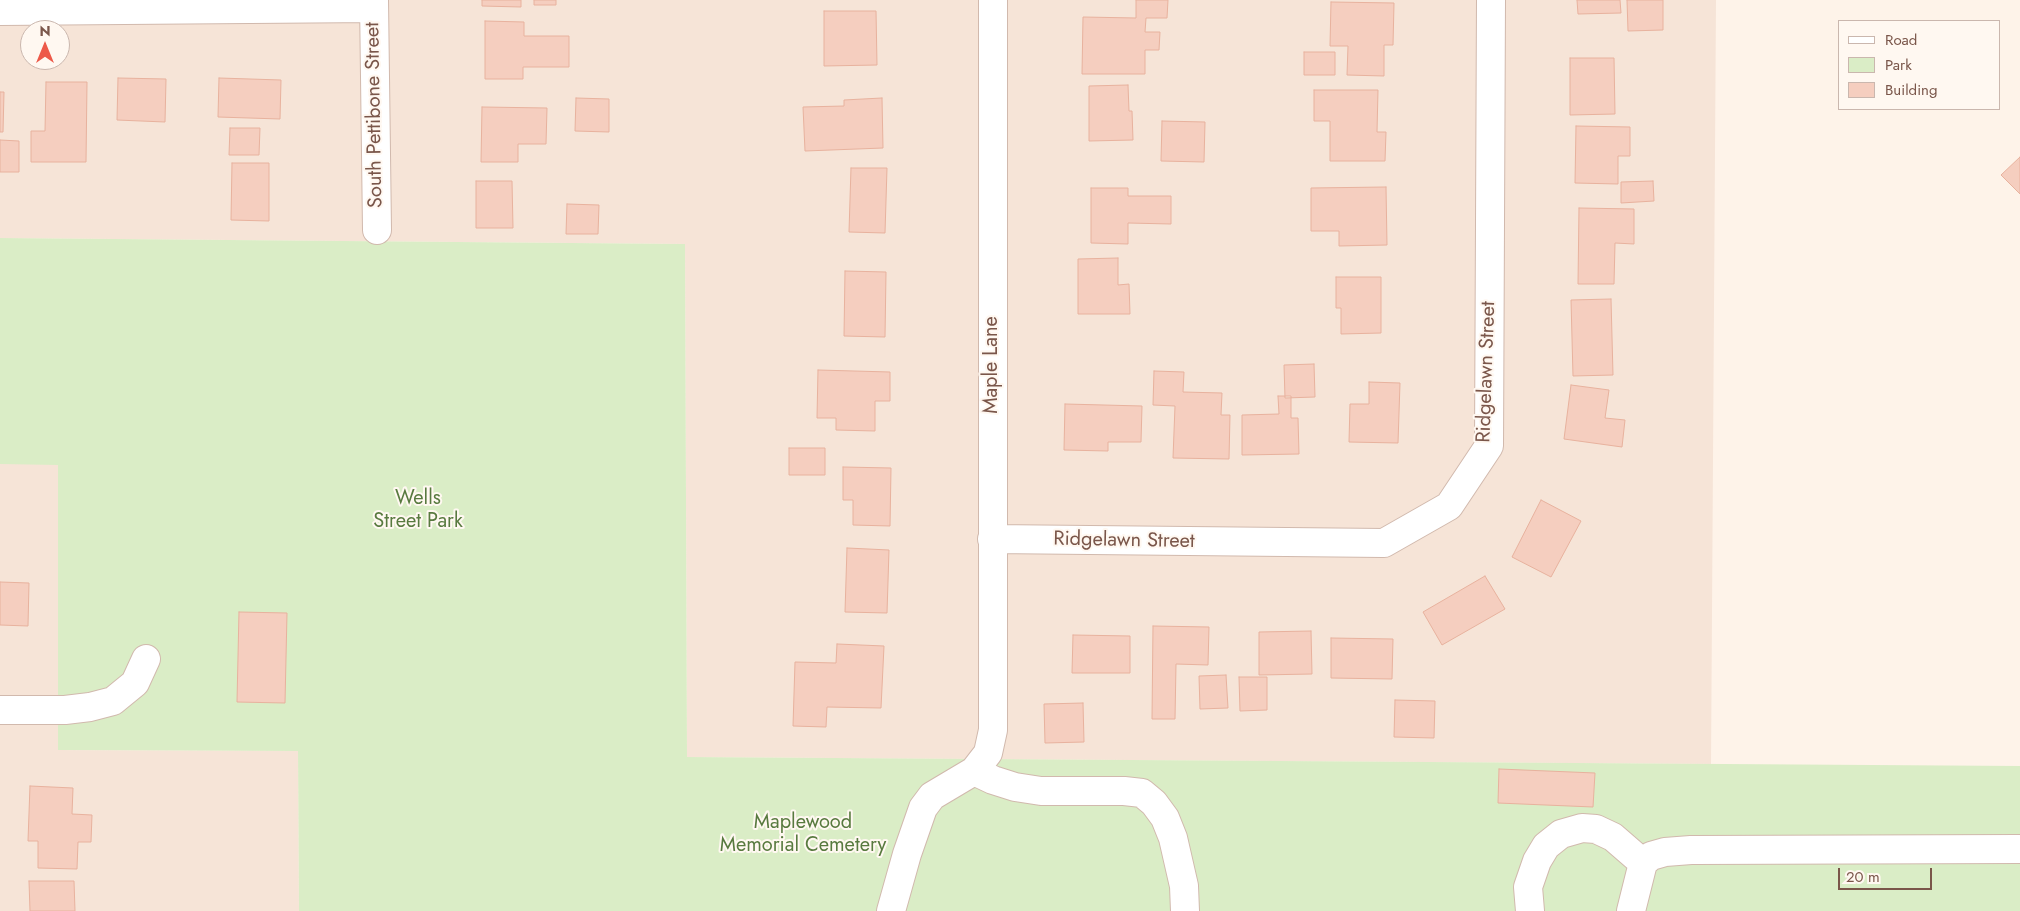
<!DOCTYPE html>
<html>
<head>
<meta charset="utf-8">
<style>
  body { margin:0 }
  #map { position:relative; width:2020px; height:911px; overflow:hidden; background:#fef3e9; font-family:Jost,sans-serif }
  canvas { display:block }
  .legend { position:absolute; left:1838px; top:20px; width:162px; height:90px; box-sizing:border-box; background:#fff8f1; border:1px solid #cab7ae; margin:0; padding:6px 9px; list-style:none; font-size:15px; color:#7a564a }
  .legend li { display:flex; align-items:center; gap:10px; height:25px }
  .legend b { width:25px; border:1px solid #cab7ae }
  .north { position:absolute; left:20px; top:20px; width:50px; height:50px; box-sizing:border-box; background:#fff8f1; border:1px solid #cab7ae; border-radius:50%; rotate:0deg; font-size:14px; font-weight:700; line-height:20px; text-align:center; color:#7a564a }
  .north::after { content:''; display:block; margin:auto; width:18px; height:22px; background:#ed5949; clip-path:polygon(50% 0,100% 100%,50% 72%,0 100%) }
  .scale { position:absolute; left:1838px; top:868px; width:94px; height:22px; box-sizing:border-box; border:2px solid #7a564a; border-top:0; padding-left:6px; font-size:15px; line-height:18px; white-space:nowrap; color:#7a564a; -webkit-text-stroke:4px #fff8f1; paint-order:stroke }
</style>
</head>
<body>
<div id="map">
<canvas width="2020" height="911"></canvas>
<ul class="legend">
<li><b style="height:6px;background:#fff"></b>Road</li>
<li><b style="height:14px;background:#daedc6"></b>Park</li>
<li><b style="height:14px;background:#f5cebf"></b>Building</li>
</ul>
<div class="north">N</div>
<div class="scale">20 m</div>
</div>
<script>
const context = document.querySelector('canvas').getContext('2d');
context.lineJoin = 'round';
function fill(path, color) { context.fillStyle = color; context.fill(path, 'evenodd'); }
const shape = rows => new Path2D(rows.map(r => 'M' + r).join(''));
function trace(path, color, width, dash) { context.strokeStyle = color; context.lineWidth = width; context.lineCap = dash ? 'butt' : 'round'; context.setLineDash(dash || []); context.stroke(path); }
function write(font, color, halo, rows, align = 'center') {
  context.font = font + ' Jost,sans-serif'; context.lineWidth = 4; context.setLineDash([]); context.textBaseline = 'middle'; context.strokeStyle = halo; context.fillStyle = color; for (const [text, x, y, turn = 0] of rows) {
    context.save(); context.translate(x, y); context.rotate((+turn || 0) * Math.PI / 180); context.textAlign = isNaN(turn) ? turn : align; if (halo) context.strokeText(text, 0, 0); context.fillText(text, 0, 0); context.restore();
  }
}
fill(shape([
  [0,0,1716,0,1711,764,687,757,685,244,0,238],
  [30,30,60,30,60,60,30,60],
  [0,464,58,464,58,750,298,751,299,911,0,911]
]), '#f6e4d7');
fill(shape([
  [0,238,685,244,687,757,2020,766,2020,911,299,911,298,751,58,750,58,465,0,464]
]), '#daedc6');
const building = shape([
  [482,0,521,0,521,7,482,6,482,0],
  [534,0,556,0,556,5,534,5,534,0],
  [1136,0,1168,0,1167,18,1146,18,1145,32,1160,32,1159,50,1145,50,1145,74,1082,74,1083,17,1136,18,1136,0],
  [1577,0,1620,0,1621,13,1578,14,1577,0],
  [1627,0,1663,0,1663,30,1628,31,1627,0],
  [1331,2,1394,3,1393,45,1384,45,1384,76,1347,75,1348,46,1330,46,1331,2],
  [824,11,876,11,877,65,824,66,824,11],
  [485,21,524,22,524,36,569,36,569,67,523,67,523,79,485,79,485,21],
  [1304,52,1335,52,1335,75,1304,75,1304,52],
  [1570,58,1614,58,1615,114,1570,115,1570,58],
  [118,78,166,79,165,122,117,120,118,78],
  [219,78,281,80,280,119,218,117,219,78],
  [46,82,87,82,86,162,31,162,31,131,45,131,46,82],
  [1128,85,1129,111,1132,111,1133,140,1089,141,1089,86,1128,85],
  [1314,90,1378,90,1377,132,1386,132,1385,161,1330,161,1330,121,1314,121,1314,90],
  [0,92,4,92,3,132,0,132,0,92],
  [576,98,609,99,609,132,575,131,576,98],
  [882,98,883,148,805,151,803,107,844,106,844,100,882,98],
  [482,107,547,108,546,144,518,144,518,162,481,162,482,107],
  [1162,121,1205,122,1204,162,1161,161,1162,121],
  [1576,126,1630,127,1630,156,1618,156,1618,184,1575,183,1576,126],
  [230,128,260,128,259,155,229,155,230,128],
  [0,140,19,141,19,172,0,172,0,140],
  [2020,157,2020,194,2001,175,2020,157],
  [232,163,269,163,269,221,231,220,232,163],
  [851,168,887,168,885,233,849,232,851,168],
  [476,181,512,181,513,228,476,228,476,181],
  [1653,181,1654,201,1621,203,1621,182,1653,181],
  [1386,187,1387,245,1339,246,1339,231,1311,231,1311,188,1386,187],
  [1091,188,1128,188,1128,196,1171,196,1171,224,1128,223,1128,244,1091,243,1091,188],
  [567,204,599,205,598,234,566,234,567,204],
  [1579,208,1634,209,1634,244,1615,243,1614,284,1578,284,1579,208],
  [1118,258,1118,285,1129,284,1130,314,1078,314,1078,259,1118,258],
  [845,271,886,272,885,337,844,336,845,271],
  [1336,277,1381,277,1381,333,1341,334,1341,308,1336,308,1336,277],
  [1611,299,1613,375,1573,376,1571,300,1611,299],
  [1314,364,1315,397,1285,398,1284,365,1314,364],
  [818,370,890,372,890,401,875,401,875,431,836,430,836,418,817,418,818,370],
  [1154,371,1184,372,1183,392,1222,393,1221,415,1230,415,1229,459,1173,458,1175,406,1153,405,1154,371],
  [1369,382,1400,383,1398,443,1349,442,1350,404,1369,404,1369,382],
  [1571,385,1609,390,1605,418,1625,420,1622,447,1564,439,1571,385],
  [1278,396,1291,396,1291,418,1298,418,1299,454,1242,455,1242,415,1279,414,1278,396],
  [1065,404,1142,406,1141,442,1108,442,1108,451,1064,450,1065,404],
  [789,448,825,448,825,475,789,475,789,448],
  [843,467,891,468,890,526,853,525,853,500,843,500,843,467],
  [1541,500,1581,521,1551,577,1512,557,1541,500],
  [847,548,889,550,887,613,845,612,847,548],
  [1485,576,1505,609,1442,645,1423,612,1485,576],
  [0,582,29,583,28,626,0,625,0,582],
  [239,612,287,613,285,703,237,702,239,612],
  [1153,626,1209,627,1208,665,1176,664,1175,719,1152,719,1153,626],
  [1311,631,1312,674,1259,675,1259,632,1311,631],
  [1073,635,1130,636,1130,673,1072,673,1073,635],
  [1331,638,1393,639,1392,679,1331,678,1331,638],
  [837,644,884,646,881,708,827,707,826,727,793,726,795,662,836,663,837,644],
  [1226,675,1228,708,1200,709,1199,676,1226,675],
  [1239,677,1267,677,1267,710,1240,711,1239,677],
  [1395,700,1435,701,1434,738,1394,737,1395,700],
  [1083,703,1084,742,1045,743,1044,704,1083,703],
  [1499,769,1595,773,1593,807,1498,803,1499,769],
  [30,786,73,788,72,814,92,815,91,842,78,842,77,869,38,868,38,841,28,841,30,786],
  [29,881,74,881,75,911,30,911,29,881]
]);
fill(building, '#f5cebf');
trace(building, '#e8b29e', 1);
const minor = shape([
  [374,0,377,230],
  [0,11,374,8],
  [992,539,1384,543,1449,506,1489,446,1491,0],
  [0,710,65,710,90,707,113,701,135,683,146,659],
  [974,771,993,780,1015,787,1041,791,1124,791,1142,793,1154,803,1165,818,1173,838,1184,886,1185,911],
  [891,911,907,854,923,808,932,796,974,771,988,753,993,730,993,0],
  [1530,911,1528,887,1537,861,1546,846,1561,834,1582,828,1596,829,1613,837,1643,863],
  [1631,911,1643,863,1651,856,1665,852,1691,850,2020,849]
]);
trace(minor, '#d1b9ad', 30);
trace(minor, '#fff', 28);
write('20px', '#7a564a', '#fff8f1', [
  ["South Pettibone Street",375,115,-91],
  ["Maple Lane",992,365,-90],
  ["Ridgelawn Street",1487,372,-88],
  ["Ridgelawn Street",1124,541,1]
]);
write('20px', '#587a3f', '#fff8f1', [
  ["Wells",418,499],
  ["Street Park",418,522],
  ["Maplewood",803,823],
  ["Memorial Cemetery",803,846]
]);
</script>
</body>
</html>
